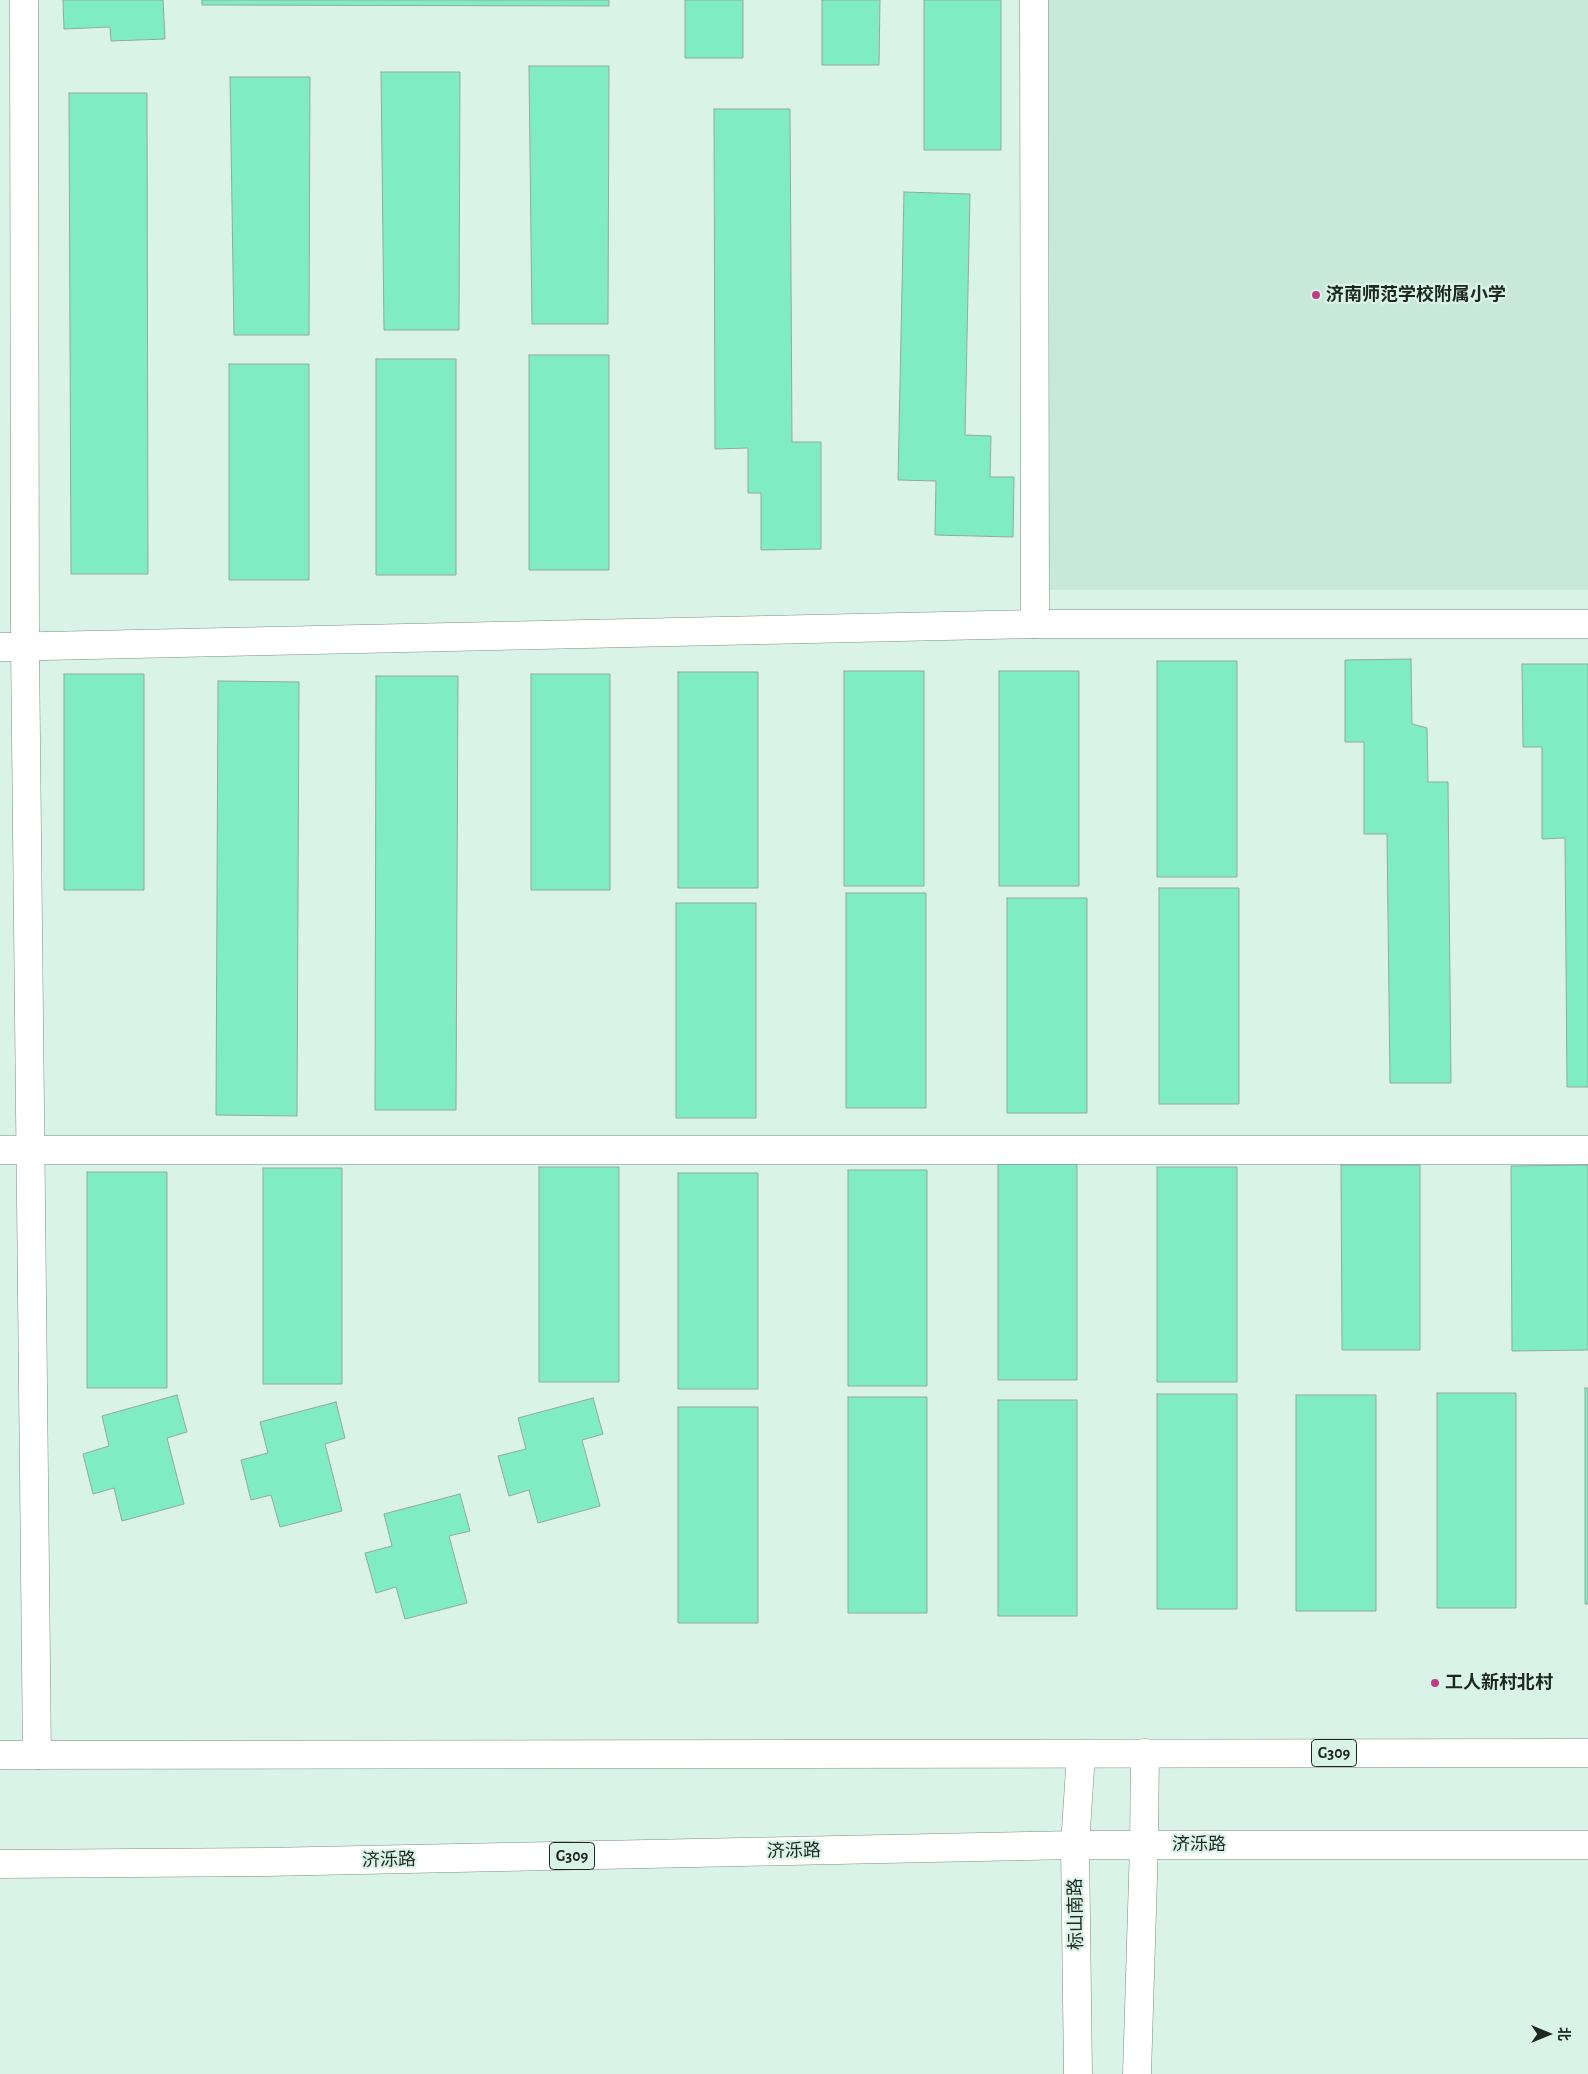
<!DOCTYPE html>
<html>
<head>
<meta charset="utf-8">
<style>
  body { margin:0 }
  #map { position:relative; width:1588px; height:2074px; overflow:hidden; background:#daf3e8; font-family:"Alegreya Sans","Noto Sans SC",sans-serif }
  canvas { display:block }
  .north { position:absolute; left:1523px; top:2009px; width:50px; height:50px; -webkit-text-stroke:4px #daf3e8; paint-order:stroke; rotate:90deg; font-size:14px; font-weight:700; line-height:20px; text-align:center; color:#1d2622 }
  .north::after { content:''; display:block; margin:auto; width:18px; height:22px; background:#1d2622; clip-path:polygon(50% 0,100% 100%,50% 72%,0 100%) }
</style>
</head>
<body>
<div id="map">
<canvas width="1588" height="2074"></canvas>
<div class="north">北</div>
</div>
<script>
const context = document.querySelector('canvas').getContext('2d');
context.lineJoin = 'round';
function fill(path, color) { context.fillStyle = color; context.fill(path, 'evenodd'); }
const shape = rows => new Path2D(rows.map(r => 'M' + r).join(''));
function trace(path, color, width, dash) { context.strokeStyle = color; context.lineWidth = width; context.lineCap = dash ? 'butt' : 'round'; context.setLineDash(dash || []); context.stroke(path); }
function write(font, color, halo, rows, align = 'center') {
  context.font = font + ' "Alegreya Sans","Noto Sans SC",sans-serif'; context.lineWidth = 4.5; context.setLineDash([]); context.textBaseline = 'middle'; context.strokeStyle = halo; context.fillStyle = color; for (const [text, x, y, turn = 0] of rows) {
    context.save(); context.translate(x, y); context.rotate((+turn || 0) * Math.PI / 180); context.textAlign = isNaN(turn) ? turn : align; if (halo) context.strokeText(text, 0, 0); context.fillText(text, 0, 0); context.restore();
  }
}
fill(shape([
  [1042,0,1588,0,1588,590,1045,590]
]), '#c8e8da');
const building = shape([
  [63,0,163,0,165,39,111,41,110,27,64,29,63,0],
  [202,0,609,0,609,6,202,5,202,0],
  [685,0,743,0,743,58,685,58,685,0],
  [822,0,880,0,879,65,822,65,822,0],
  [924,0,1001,0,1001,150,924,150,924,0],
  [529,66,609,66,608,324,532,324,529,66],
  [381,72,460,72,459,330,384,330,381,72],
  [230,77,310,77,309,335,234,335,230,77],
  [69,93,147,93,148,574,71,574,69,93],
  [714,109,790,109,792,442,821,442,821,549,761,550,761,493,748,493,748,448,715,449,714,109],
  [904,192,970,194,965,435,991,436,990,477,1014,477,1013,537,935,535,936,481,898,480,904,192],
  [529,355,609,355,609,570,529,570,529,355],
  [376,359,456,359,456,575,376,575,376,359],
  [229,364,309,364,309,580,229,580,229,364],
  [1411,659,1412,724,1427,728,1428,782,1448,782,1451,1083,1390,1083,1387,834,1364,834,1364,742,1345,742,1345,660,1411,659],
  [1157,661,1237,661,1237,877,1157,877,1157,661],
  [1522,664,1588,664,1588,1087,1567,1087,1565,838,1542,839,1542,747,1523,747,1522,664],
  [844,671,924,671,924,886,844,886,844,671],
  [999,671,1079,671,1079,886,999,886,999,671],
  [678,672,758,672,758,888,678,888,678,672],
  [64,674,144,674,144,890,64,890,64,674],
  [531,674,610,674,610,890,531,890,531,674],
  [376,676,458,676,456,1110,375,1110,376,676],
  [218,681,299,682,297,1116,216,1115,218,681],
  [1159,888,1239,888,1239,1104,1159,1104,1159,888],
  [846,893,926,893,926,1108,846,1108,846,893],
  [1007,898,1087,898,1087,1113,1007,1113,1007,898],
  [676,903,756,903,756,1118,676,1118,676,903],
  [998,1164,1077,1164,1077,1380,998,1380,998,1164],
  [1341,1165,1420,1165,1420,1350,1342,1350,1341,1165],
  [1588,1165,1588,1350,1512,1351,1511,1166,1588,1165],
  [539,1167,619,1167,619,1382,539,1382,539,1167],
  [1157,1167,1237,1167,1237,1382,1157,1382,1157,1167],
  [263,1168,342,1168,342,1384,263,1384,263,1168],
  [848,1170,927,1170,927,1386,848,1386,848,1170],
  [87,1172,167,1172,167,1388,87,1388,87,1172],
  [678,1173,758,1173,758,1389,678,1389,678,1173],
  [1585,1388,1588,1388,1588,1604,1585,1604,1585,1388],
  [1437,1393,1516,1393,1516,1608,1437,1608,1437,1393],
  [1157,1394,1237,1394,1237,1609,1157,1609,1157,1394],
  [177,1395,187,1432,167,1438,184,1504,122,1521,114,1488,93,1494,83,1454,109,1446,102,1416,177,1395],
  [1296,1395,1376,1395,1376,1611,1296,1611,1296,1395],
  [848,1397,927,1397,927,1613,848,1613,848,1397],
  [593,1398,603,1434,582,1440,600,1506,538,1523,529,1490,509,1496,498,1456,526,1449,518,1418,593,1398],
  [998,1400,1077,1400,1077,1616,998,1616,998,1400],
  [336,1402,345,1438,325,1444,342,1511,280,1527,271,1495,251,1500,241,1460,268,1453,260,1422,336,1402],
  [678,1407,758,1407,758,1623,678,1623,678,1407],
  [460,1494,470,1531,449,1536,467,1603,405,1619,396,1587,376,1593,365,1553,392,1546,384,1514,460,1494]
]);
fill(building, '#80ecc4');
trace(building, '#92a99f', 1);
const minor = shape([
  [1034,0,1035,624]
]);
const tertiary = shape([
  [24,0,25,647,37,1755],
  [0,647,1035,624,1588,624],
  [0,1150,1588,1150]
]);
const secondary = shape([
  [1078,2074,1075,1845,1081,1754],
  [1137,2074,1144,1845,1145,1753]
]);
const trunk = shape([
  [0,1755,1588,1753],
  [0,1864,266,1862,1075,1845,1588,1845]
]);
trace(minor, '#798f86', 29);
trace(tertiary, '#798f86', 29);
trace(secondary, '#798f86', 29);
trace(trunk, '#798f86', 29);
trace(minor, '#fff', 28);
trace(tertiary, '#fff', 28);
trace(secondary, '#fff', 28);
trace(trunk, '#fff', 28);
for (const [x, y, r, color] of [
  [1316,295,5,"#be3d87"],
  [1435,1683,5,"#be3d87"]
]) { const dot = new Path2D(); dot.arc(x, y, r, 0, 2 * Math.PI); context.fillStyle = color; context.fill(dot); trace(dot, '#daf3e8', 2); }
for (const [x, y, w] of [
  [1334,1753,45],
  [572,1856,45]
]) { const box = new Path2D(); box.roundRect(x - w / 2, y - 13.5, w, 27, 4); context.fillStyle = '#daf3e8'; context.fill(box); trace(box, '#1d2622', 1); }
write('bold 16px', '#1d2622', null, [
  ["G309",1334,1753],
  ["G309",572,1856]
]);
write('bold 18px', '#1d2622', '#daf3e8', [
  ["济南师范学校附属小学",1326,295],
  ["工人新村北村",1445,1683]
], 'left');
write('18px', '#1d2622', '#daf3e8', [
  ["济泺路",1199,1845],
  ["济泺路",794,1851,-1],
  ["济泺路",389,1860,-1],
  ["标山南路",1076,1914,-91]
]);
</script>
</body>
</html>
